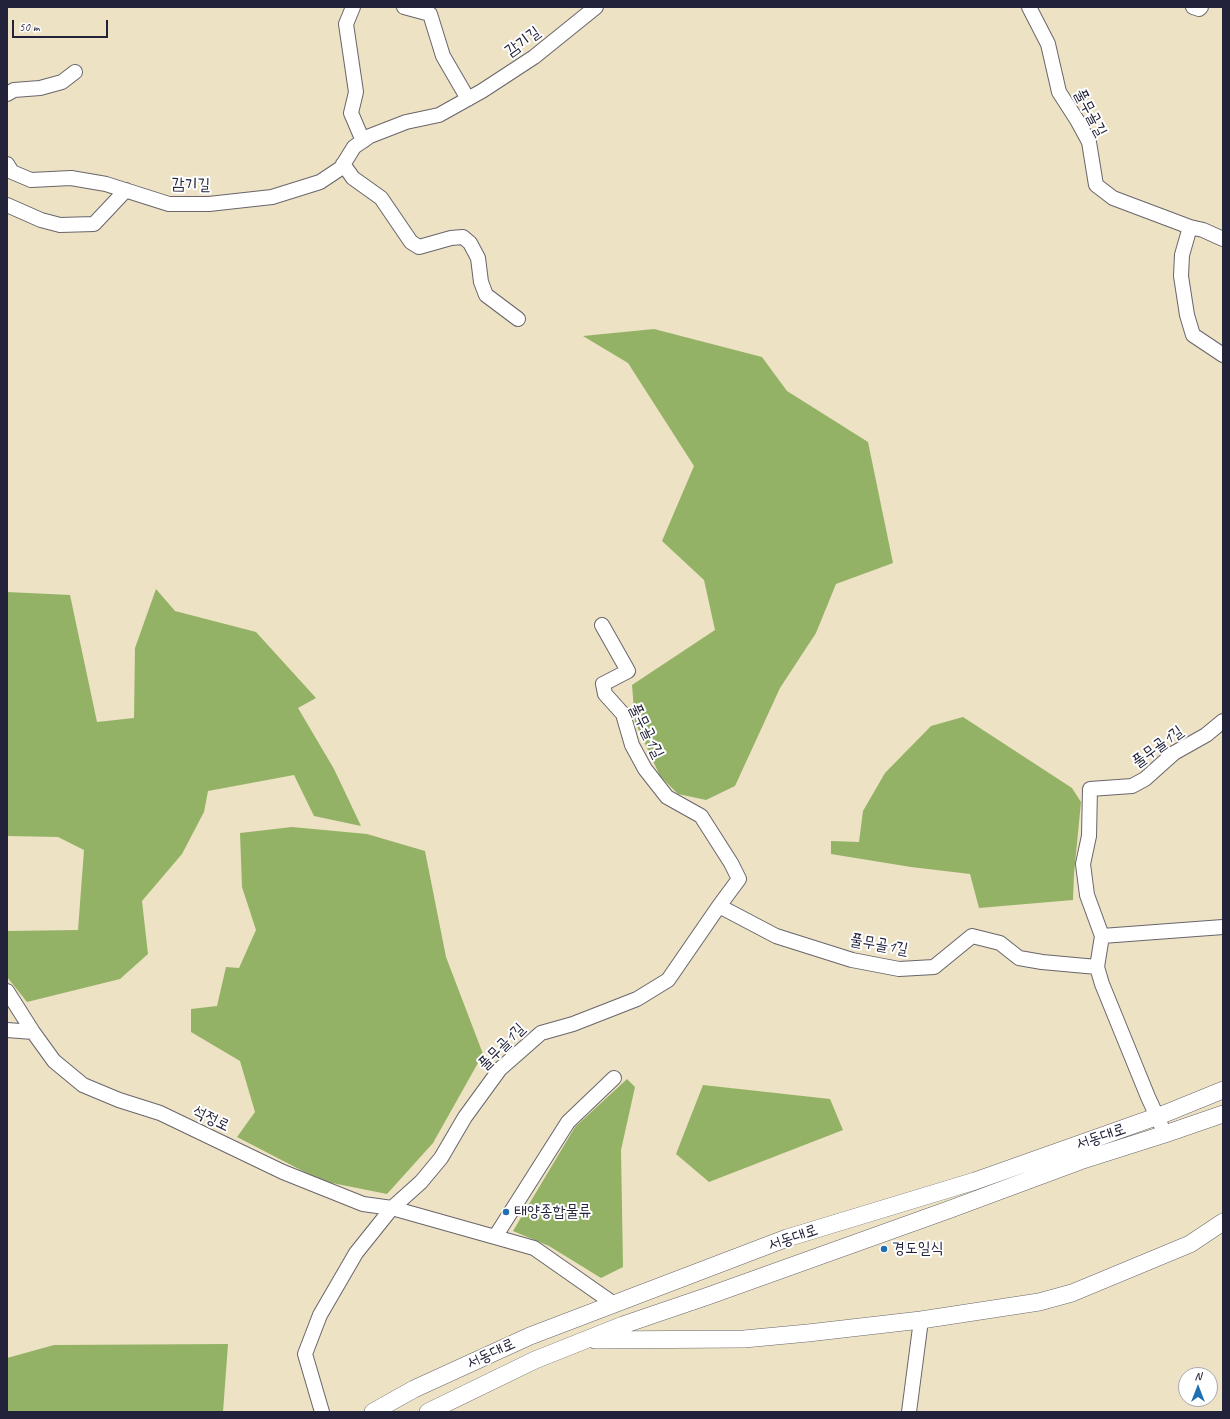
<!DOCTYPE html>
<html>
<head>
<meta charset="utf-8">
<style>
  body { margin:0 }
  #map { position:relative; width:1230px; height:1419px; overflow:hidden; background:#ede2c3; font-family:Caveat,sans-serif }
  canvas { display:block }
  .frame { position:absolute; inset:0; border:8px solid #22223b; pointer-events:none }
  .north { position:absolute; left:1178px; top:1367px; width:40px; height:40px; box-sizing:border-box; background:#fff; border:1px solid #a7a7b1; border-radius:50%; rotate:0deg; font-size:11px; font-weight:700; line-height:16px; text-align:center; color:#22223b }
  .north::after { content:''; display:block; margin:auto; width:14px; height:18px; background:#1f6fb2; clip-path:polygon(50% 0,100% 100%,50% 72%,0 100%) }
  .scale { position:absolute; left:12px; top:20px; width:96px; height:18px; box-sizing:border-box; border:2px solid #22223b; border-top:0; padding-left:5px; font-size:12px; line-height:14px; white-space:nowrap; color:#22223b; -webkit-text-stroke:3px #fff; paint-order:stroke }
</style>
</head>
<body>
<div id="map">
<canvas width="1230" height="1419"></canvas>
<div class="frame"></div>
<div class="north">N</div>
<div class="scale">50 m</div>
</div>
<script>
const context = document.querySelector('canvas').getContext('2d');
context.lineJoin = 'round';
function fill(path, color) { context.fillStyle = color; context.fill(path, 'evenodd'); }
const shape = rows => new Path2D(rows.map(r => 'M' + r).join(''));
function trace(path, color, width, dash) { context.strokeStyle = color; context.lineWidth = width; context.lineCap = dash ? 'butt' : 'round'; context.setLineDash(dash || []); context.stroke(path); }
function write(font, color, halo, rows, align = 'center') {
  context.font = font + ' Caveat,"Poor Story",sans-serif'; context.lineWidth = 4; context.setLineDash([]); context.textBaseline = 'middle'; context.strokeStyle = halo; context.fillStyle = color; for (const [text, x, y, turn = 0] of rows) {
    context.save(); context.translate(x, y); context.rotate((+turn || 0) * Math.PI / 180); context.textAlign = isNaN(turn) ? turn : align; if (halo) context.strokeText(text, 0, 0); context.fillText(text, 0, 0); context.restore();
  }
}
fill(shape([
  [654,329,762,357,787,391,868,442,893,563,836,584,816,633,780,688,735,786,706,800,678,794,660,776,635,722,632,685,715,630,704,580,662,541,694,466,628,363,583,336],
  [156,589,175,611,256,632,316,698,298,708,334,769,361,826,314,816,294,775,208,791,204,812,182,854,142,901,148,954,120,979,27,1002,7,977,7,931,78,930,84,850,58,837,7,836,7,592,70,595,97,722,134,718,135,648],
  [963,717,1072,788,1081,802,1074,874,1073,900,979,908,970,874,911,867,831,854,831,841,859,842,863,811,885,773,931,726],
  [292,827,367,834,425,851,446,957,483,1054,433,1143,387,1194,322,1181,237,1137,255,1112,240,1061,191,1032,191,1009,217,1006,226,967,239,968,256,930,242,887,240,833],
  [627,1079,635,1087,621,1150,623,1267,601,1278,549,1246,513,1231,575,1127],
  [703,1085,830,1099,843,1130,709,1182,676,1154],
  [228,1344,223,1412,7,1412,7,1358,54,1345]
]), '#94b266');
const minor = shape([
  [353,7,346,24,356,92,351,113,363,141],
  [404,7,430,14,443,56,468,99],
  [1029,7,1048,44,1059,92,1077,120,1089,142,1096,185,1113,198,1190,227],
  [1193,7,1199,9,1201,7],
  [7,94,14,90,40,88,62,82,75,72],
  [7,164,12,172,31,180,71,178,106,184,169,204,209,204,272,197,320,182,341,168,354,147,370,136,406,122,439,115,482,91,534,57,596,7],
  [343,164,353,178,381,198,411,242,419,247,451,238,463,237,470,243,478,258,481,282,486,295,518,319],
  [7,205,41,220,60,225,94,224,126,190],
  [1223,239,1203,230,1190,227,1182,255,1181,276,1187,315,1193,335,1223,355],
  [602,625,628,671,603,684,605,694,623,714,632,745,645,769,667,797,701,816,731,863,739,879,719,906,776,936,852,960,899,969,934,967,972,936,1000,943,1019,958,1042,962,1097,967],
  [1102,936,1087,895,1083,864,1089,836,1090,789,1132,786,1145,779,1174,753,1206,735,1223,721],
  [7,991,33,1032,54,1061,83,1085,119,1100,160,1113,283,1172,363,1204,392,1208,534,1248,614,1304],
  [7,1030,33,1032],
  [1165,1134,1148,1097,1102,984,1097,967,1102,936,1223,927],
  [495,1237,568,1122,614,1078],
  [322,1412,305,1354,320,1315,356,1253,392,1208,421,1182,441,1158,465,1117,500,1069,541,1033,573,1024,637,999,668,980,719,906],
  [909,1412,921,1320]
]);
const major = shape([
  [595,1340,744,1339,808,1333,921,1320,1039,1302,1072,1293,1190,1244,1223,1222],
  [373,1412,414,1389,530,1336,614,1304,787,1238,975,1181,1164,1114,1223,1090],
  [428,1412,535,1360,623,1325,708,1296,948,1210,1080,1161,1165,1134,1223,1114]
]);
trace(minor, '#69656b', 16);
trace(major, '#69656b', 18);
trace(minor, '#fff', 14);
trace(major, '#fff', 17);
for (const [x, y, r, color] of [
  [506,1212,4,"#1f6fb2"],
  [884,1249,4,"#1f6fb2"]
]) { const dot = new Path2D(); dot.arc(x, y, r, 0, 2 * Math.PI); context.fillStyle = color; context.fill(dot); trace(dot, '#fff', 1.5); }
write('16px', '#22223b', '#fff', [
  ["감기길",523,42,-36],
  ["풀무골길",1090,113,62],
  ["감기길",191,185,1],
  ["풀무골1길",646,731,64],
  ["풀무골1길",1158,747,-36],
  ["풀무골1길",879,945,10],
  ["풀무골1길",502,1047,-45],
  ["석정로",211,1119,26],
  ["서동대로",1101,1137,-19],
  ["서동대로",793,1238,-19],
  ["서동대로",491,1354,-25]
]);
write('16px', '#22223b', '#fff', [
  ["태양종합물류",514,1212],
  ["경도일식",892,1249]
], 'left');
</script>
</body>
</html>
